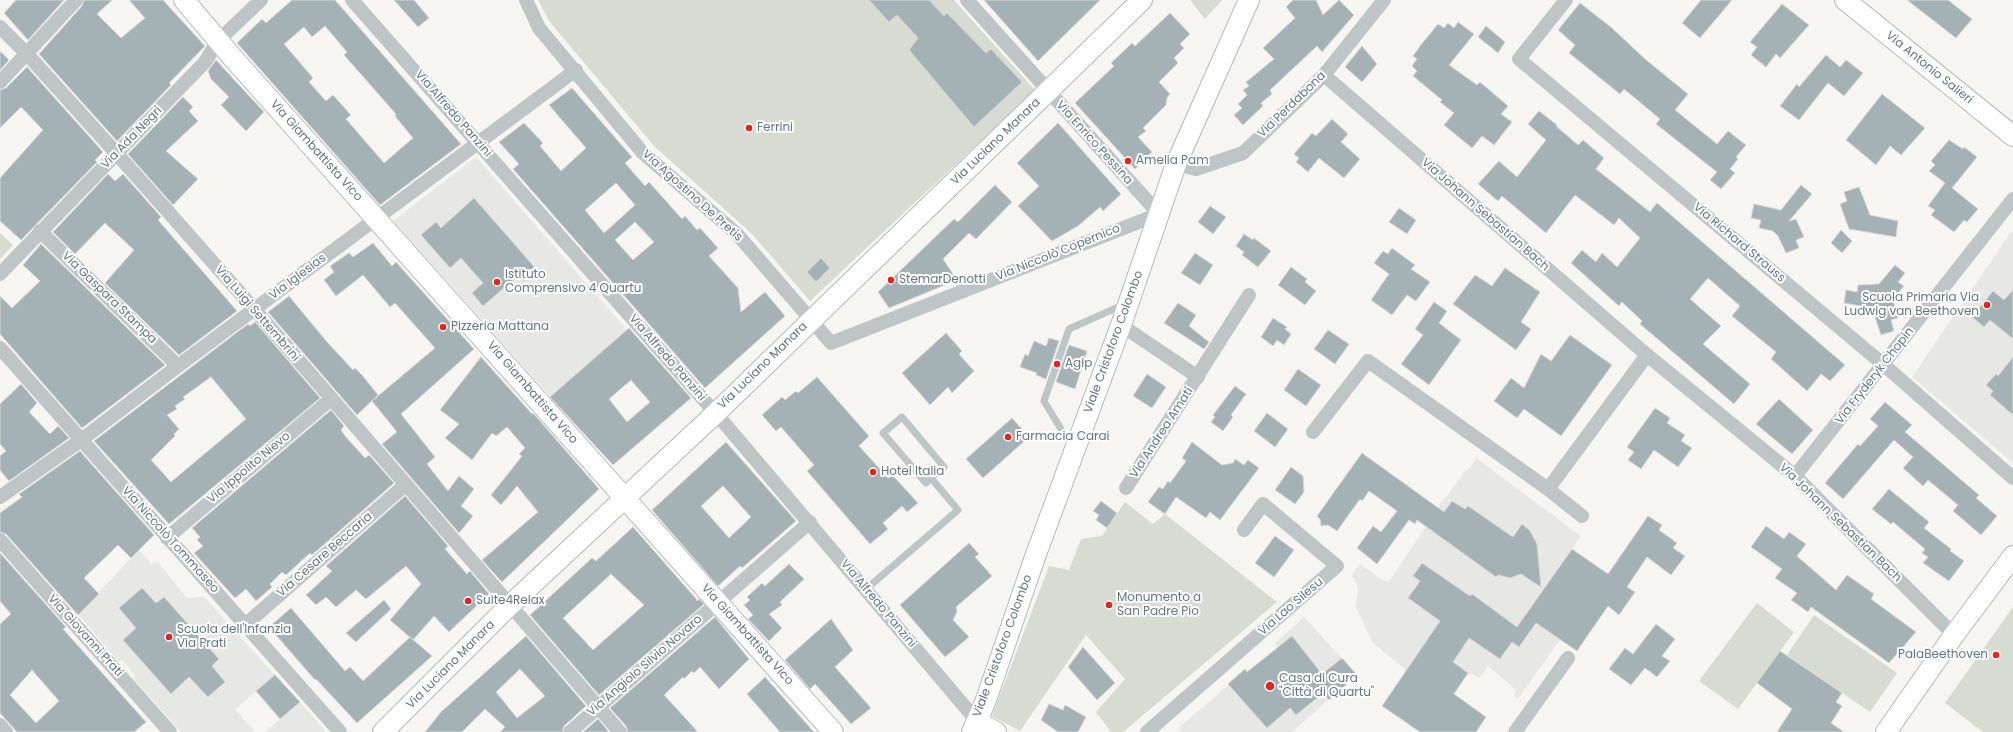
<!DOCTYPE html>
<html>
<head>
<meta charset="utf-8">
<style>
  body { margin:0 }
  canvas { display:block; background:#f6f5f2 }
</style>
</head>
<body>
<canvas width="2013" height="732"></canvas>
<script>
const context = document.querySelector('canvas').getContext('2d');
context.lineJoin = 'round';
function fill(path, color) { context.fillStyle = color; context.fill(path, 'evenodd'); }
const shape = rows => new Path2D(rows.map(r => 'M' + r).join(''));
function trace(path, color, width, dash) { context.strokeStyle = color; context.lineWidth = width; context.lineCap = dash ? 'butt' : 'round'; context.setLineDash(dash || []); context.stroke(path); }
function write(font, color, halo, rows, align = 'center') {
  context.font = font + ' Poppins,sans-serif'; context.lineWidth = 4; context.setLineDash([]); context.textBaseline = 'middle'; context.strokeStyle = halo; context.fillStyle = color; for (const [text, x, y, turn = 0] of rows) {
    context.save(); context.translate(x, y); context.rotate((+turn || 0) * Math.PI / 180); context.textAlign = isNaN(turn) ? turn : align; if (halo) context.strokeText(text, 0, 0); context.fillText(text, 0, 0); context.restore();
  }
}
fill(shape([
  [476,157,627,330,551,397,393,221],
  [2011,232,2013,234,2013,463,1912,377],
  [1476,458,1581,536,1525,615,1560,640,1518,699,1514,696,1516,690,1488,666,1479,678,1471,673,1469,675,1425,643,1406,670,1372,642,1359,614,1356,607,1358,588,1355,579,1351,576,1360,564,1382,580,1389,582,1444,498,1445,499,1464,472,1470,468],
  [139,550,152,565,157,561,187,598,203,596,275,675,235,709,255,732,181,732,133,678,135,675,122,660,119,662,78,614],
  [1304,617,1357,675,1292,732,1182,732,1178,728,1229,685,1228,684,1245,669,1247,672,1278,647,1275,643],
  [300,702,326,732,265,732]
]), '#e7e7e6');
fill(shape([
  [538,0,954,0,1035,90,810,301,752,234,654,146,549,21],
  [1190,0,1222,0,1205,19],
  [0,233,13,245,0,259],
  [1125,502,1153,524,1165,514,1277,602,1123,732,1111,732,1096,712,1125,679,1086,635,1020,731,992,716,1049,566,1069,570,1081,539,1102,536],
  [1757,603,1794,632,1738,709,1699,681],
  [2013,607,2013,732,1983,732,1945,703],
  [1814,615,1897,673,1870,712,1787,655]
]), '#d7dbd1');
const building = shape([
  [16,0,64,0,28,40,4,13,16,0],
  [84,0,112,0,97,14,121,38,145,18,129,0,163,0,205,46,169,83,171,85,117,141,39,54,82,6,84,0],
  [292,0,335,0,461,144,380,205,237,43,262,19,266,23,292,0],
  [325,26,347,52,344,55,396,114,395,116,413,138,384,163,346,119,351,115,333,95,326,101,309,82,313,78,284,44,304,27,312,37,325,26],
  [394,0,414,0,429,18,418,27,394,0],
  [869,0,929,0,944,16,947,13,986,53,991,49,1022,82,974,127,909,50,918,38,897,15,889,22,869,0],
  [984,0,1100,0,1038,61,984,0],
  [1293,0,1316,0,1323,15,1339,0,1354,15,1322,52,1317,46,1270,90,1272,94,1261,103,1263,106,1243,125,1234,115,1242,108,1238,104,1247,95,1243,90,1249,86,1246,82,1274,59,1263,48,1295,18,1286,7,1293,0],
  [1701,0,1732,0,1700,38,1682,23,1701,0],
  [1907,0,1948,0,1972,19,1956,38,1907,0],
  [1580,3,1612,28,1645,59,1688,94,1675,110,1717,144,1728,131,1746,145,1736,157,1738,159,1730,169,1735,173,1721,189,1710,180,1717,172,1656,124,1660,119,1624,89,1620,94,1569,53,1575,45,1558,30,1580,3],
  [1782,4,1809,25,1780,58,1776,54,1766,67,1751,55,1757,47,1750,42,1782,4],
  [1170,13,1190,34,1180,44,1184,48,1174,58,1178,63,1159,82,1170,94,1167,98,1166,105,1143,128,1146,131,1138,137,1152,152,1135,169,1075,103,1114,66,1111,63,1132,43,1135,46,1170,13],
  [1458,22,1474,34,1449,65,1477,85,1480,82,1508,106,1501,114,1512,122,1494,145,1482,136,1472,148,1444,125,1454,113,1440,102,1442,100,1413,76,1417,71,1412,66,1417,59,1413,56,1420,46,1438,24,1444,28,1448,23,1454,28,1458,22],
  [1486,26,1505,42,1498,53,1478,37,1486,26],
  [1362,46,1377,64,1362,82,1345,67,1362,46],
  [0,51,9,60,0,70,0,51],
  [1826,55,1840,67,1846,60,1863,73,1844,96,1828,83,1799,120,1780,106,1797,84,1799,87,1826,55],
  [216,60,264,112,246,131,221,105,229,97,211,79,208,71,216,60],
  [27,67,103,152,95,160,97,162,21,240,0,221,0,178,43,130,21,107,0,128,0,90,6,88,27,67],
  [572,88,632,157,625,163,645,186,649,182,682,219,685,216,697,230,700,228,718,248,709,256,738,288,741,312,765,292,785,316,705,388,513,169,519,164,499,142,524,123,543,143,540,146,561,171,586,148,549,105,572,88],
  [616,183,635,205,604,233,585,210,616,183],
  [635,222,654,242,633,260,615,240,635,222],
  [1882,94,1925,128,1901,155,1890,146,1876,165,1846,140,1882,94],
  [183,97,193,107,189,111,198,121,166,151,198,179,173,205,128,154,183,97],
  [1539,111,1557,125,1556,126,1578,145,1583,140,1604,158,1596,169,1650,212,1657,203,1845,365,1830,381,1821,374,1807,391,1771,359,1776,352,1732,316,1740,306,1708,278,1690,299,1721,326,1703,344,1750,384,1734,404,1640,324,1642,321,1622,302,1619,306,1571,263,1582,250,1596,262,1602,253,1617,267,1640,238,1619,218,1614,225,1575,195,1546,233,1502,196,1498,201,1478,184,1499,161,1517,177,1546,140,1528,124,1539,111],
  [1332,119,1348,134,1341,142,1360,159,1344,178,1319,158,1308,172,1296,162,1299,158,1294,154,1312,133,1316,136,1332,119],
  [1058,123,1121,194,1103,211,1100,207,1078,226,1052,241,1018,206,1039,186,1017,163,1058,123],
  [1949,140,1963,149,1964,147,1977,157,1952,188,1978,209,1967,222,1964,220,1954,232,1931,215,1935,210,1928,206,1945,183,1929,171,1935,165,1931,161,1949,140],
  [108,174,115,181,123,174,161,217,158,220,237,311,179,355,105,283,134,250,105,223,75,254,53,232,108,174],
  [995,185,1012,202,976,239,969,233,943,259,957,280,889,308,878,292,954,219,958,222,995,185],
  [1801,185,1812,194,1789,221,1796,219,1804,237,1796,240,1799,248,1786,253,1778,236,1773,231,1759,228,1761,220,1751,218,1754,204,1781,210,1801,185],
  [1859,187,1870,215,1898,221,1896,237,1849,229,1840,204,1847,201,1844,192,1859,187],
  [474,198,537,270,524,281,519,275,483,306,472,293,483,283,461,258,450,268,421,235,436,222,441,228,474,198],
  [1210,206,1226,217,1213,234,1198,222,1210,206],
  [1399,208,1416,220,1407,234,1389,222,1399,208],
  [1841,230,1852,241,1842,253,1831,243,1841,230],
  [1244,234,1253,240,1254,238,1271,251,1258,267,1242,255,1244,252,1236,246,1244,234],
  [373,243,392,266,396,262,474,349,401,414,435,457,427,464,448,491,459,476,474,489,461,506,473,516,459,533,382,444,397,432,372,401,435,348,395,303,390,307,363,275,336,296,324,280,334,272,330,266,349,253,353,257,373,243],
  [41,244,165,365,82,428,0,334,0,296,12,308,40,281,23,265,41,244],
  [1392,248,1415,265,1411,269,1430,282,1416,301,1407,295,1392,315,1371,300,1389,274,1374,263,1383,251,1388,254,1392,248],
  [1195,253,1213,265,1200,285,1181,273,1195,253],
  [821,258,830,268,816,282,807,272,821,258],
  [1895,265,1905,273,1898,282,1904,286,1895,297,1894,304,1898,318,1891,320,1894,331,1881,335,1872,308,1844,303,1846,290,1857,292,1858,285,1879,284,1895,265],
  [1291,267,1307,279,1305,282,1316,291,1305,305,1278,285,1291,267],
  [1505,268,1540,292,1521,322,1531,329,1516,350,1453,304,1475,275,1492,286,1505,268],
  [2013,290,2013,339,1990,320,1984,327,1972,317,1993,291,2004,300,2013,290],
  [289,296,327,342,353,370,355,368,362,375,378,395,357,415,268,312,289,296],
  [1434,302,1447,311,1439,323,1461,340,1429,385,1401,364,1423,335,1415,329,1434,302],
  [1178,303,1196,315,1189,326,1209,342,1204,349,1164,323,1178,303],
  [1273,318,1287,327,1285,329,1291,334,1284,345,1277,340,1273,346,1261,337,1273,318],
  [255,322,320,398,169,524,94,441,248,324,250,326,255,322],
  [211,377,246,419,171,482,151,460,175,436,174,434,179,429,167,415,177,409,175,406,185,399,183,397,211,377],
  [629,328,691,398,613,465,550,397,629,328],
  [631,380,650,402,627,422,609,399,631,380],
  [1328,330,1349,344,1335,364,1314,349,1328,330],
  [946,333,962,351,959,354,974,371,952,393,948,387,930,405,902,373,946,333],
  [1570,335,1612,365,1561,436,1524,409,1517,418,1494,401,1511,378,1524,388,1541,354,1551,361,1570,335],
  [1049,338,1059,341,1046,379,1036,375,1037,373,1020,367,1025,354,1028,356,1034,341,1046,346,1049,338],
  [1069,345,1087,351,1075,389,1056,382,1069,345],
  [481,357,532,414,533,413,599,489,502,582,482,560,538,512,517,486,501,505,491,495,515,465,522,456,519,454,525,448,507,427,496,436,492,433,472,460,445,438,459,424,440,410,481,357],
  [2013,357,2013,415,1990,395,1993,391,1986,385,1996,374,1998,376,2013,357],
  [1298,369,1321,385,1306,406,1284,390,1298,369],
  [1147,374,1166,387,1152,408,1133,396,1147,374],
  [817,377,869,436,859,446,888,478,892,476,896,479,918,503,907,512,902,506,883,523,888,529,870,544,807,471,814,465,781,427,776,431,762,415,782,397,785,400,796,391,798,393,817,377],
  [21,384,37,403,29,412,50,434,58,426,69,438,9,481,0,470,0,456,6,451,0,444,0,404,21,384],
  [1235,386,1246,394,1231,415,1233,417,1223,431,1211,422,1215,417,1213,415,1235,386],
  [1779,399,1813,430,1792,454,1756,424,1779,399],
  [1885,402,1912,425,1905,432,1979,495,1976,498,1997,516,1981,535,1953,511,1958,505,1928,480,1923,486,1903,468,1913,457,1894,440,1843,499,1825,483,1858,444,1860,446,1878,426,1870,419,1885,402],
  [1655,408,1670,418,1667,423,1685,435,1681,441,1692,448,1678,467,1654,450,1641,469,1628,460,1634,452,1627,447,1655,408],
  [331,410,344,426,341,430,345,436,365,458,369,455,394,483,312,555,310,553,286,575,282,572,270,584,272,587,256,601,246,589,235,598,194,553,203,546,197,540,200,537,192,528,331,410],
  [1267,413,1288,429,1275,447,1254,431,1267,413],
  [1012,418,1029,437,983,478,966,459,1012,418],
  [726,442,796,521,742,568,740,566,718,586,652,510,726,442],
  [723,486,751,517,729,538,701,506,723,486],
  [1192,442,1222,465,1233,463,1235,459,1244,465,1248,460,1259,468,1220,520,1210,512,1206,518,1176,497,1165,514,1148,502,1159,487,1163,489,1168,481,1170,483,1186,461,1182,458,1192,442],
  [80,451,154,535,131,558,118,545,84,578,99,594,78,615,6,534,0,532,0,513,22,497,19,494,80,451],
  [1362,453,1444,512,1452,501,1465,509,1468,506,1513,537,1522,524,1530,531,1537,544,1541,587,1521,574,1510,578,1498,575,1496,577,1417,520,1415,524,1409,520,1377,564,1357,548,1373,526,1381,532,1397,511,1369,491,1362,501,1360,499,1337,531,1328,525,1321,526,1320,519,1317,516,1362,453],
  [1291,467,1303,476,1304,492,1295,504,1275,490,1291,467],
  [1889,489,1929,522,1924,528,1951,549,1950,551,1964,561,1949,581,1923,563,1928,557,1922,553,1925,549,1893,522,1891,524,1872,509,1889,489],
  [405,496,448,546,445,549,467,574,470,571,489,594,449,632,434,616,413,640,390,620,421,584,406,566,366,599,356,590,336,607,326,597,316,605,306,595,332,571,326,566,405,496],
  [1101,501,1117,513,1107,528,1096,520,1099,515,1093,511,1101,501],
  [1648,516,1662,525,1659,530,1677,543,1673,548,1685,556,1671,575,1647,557,1627,587,1635,592,1619,615,1608,606,1577,651,1536,623,1519,647,1512,642,1500,659,1469,638,1453,662,1468,673,1454,694,1486,717,1476,732,1420,732,1382,706,1440,621,1408,598,1420,581,1413,576,1422,563,1470,596,1472,594,1517,627,1572,549,1608,574,1648,516],
  [1766,526,1784,539,1789,532,1806,544,1797,556,1836,590,1847,575,1874,594,1871,599,1916,632,1889,663,1811,607,1808,612,1791,600,1797,593,1775,578,1782,569,1751,547,1766,526],
  [633,527,698,601,699,599,704,604,599,695,530,615,592,558,596,561,633,527],
  [611,574,644,605,593,650,563,618,611,574],
  [1275,536,1294,550,1274,577,1255,563,1275,536],
  [969,543,979,554,975,557,992,576,956,607,957,612,953,620,969,637,945,657,900,605,969,543],
  [0,553,66,627,63,629,146,722,134,732,17,732,0,713,0,624,11,614,0,601,0,553],
  [32,670,59,701,36,723,10,695,32,670],
  [789,564,804,579,780,602,782,605,769,614,782,628,769,641,748,619,753,615,744,605,750,600,747,597,762,583,765,586,789,564],
  [142,588,156,603,164,597,219,659,212,666,225,682,208,697,189,677,171,694,123,640,136,628,119,608,142,588],
  [384,600,391,609,356,642,346,633,384,600],
  [291,608,345,671,350,667,363,681,410,637,432,656,357,723,316,679,315,680,269,627,291,608],
  [715,617,749,659,719,689,700,667,694,673,692,671,684,679,683,677,664,695,698,732,628,732,626,726,610,708,715,617],
  [831,619,853,650,835,667,871,708,851,724,815,684,810,689,785,660,831,619],
  [1656,624,1675,639,1662,656,1670,661,1657,677,1645,668,1631,685,1609,669,1625,648,1633,654,1656,624],
  [526,636,586,706,564,726,562,732,500,732,505,727,485,709,462,732,425,732,441,712,526,636],
  [520,669,545,696,517,718,496,692,520,669],
  [1292,636,1322,674,1342,658,1357,675,1329,700,1323,693,1296,715,1290,708,1267,728,1228,684,1245,669,1247,672,1292,636],
  [1083,647,1115,683,1097,700,1068,667,1083,647],
  [1780,651,1842,693,1836,702,1842,706,1831,723,1844,732,1777,732,1792,709,1757,683,1780,651],
  [275,675,300,702,280,719,256,691,275,675],
  [765,677,814,732,780,732,747,694,765,677],
  [1049,704,1063,710,1065,705,1086,717,1078,732,1058,732,1041,720,1049,704],
  [598,719,609,732,583,732,598,719]
]);
fill(building, '#a5b2b5');
trace(building, '#d7d7d5', 1);
const secondary = shape([
  [184,0,232,57,833,732],
  [1845,0,2013,136],
  [977,721,996,732],
  [383,732,509,606,716,413,1142,0],
  [972,732,986,700,1035,557,1121,325,1176,164,1249,0],
  [1886,732,1954,635,2013,556]
]);
trace(secondary, '#b1b9bc', 22);
trace(shape([
  [1077,442,1064,434,1044,401,1069,329,1125,304],
  [865,590,958,510,931,478,944,467,902,417,883,433,926,483,931,478]
]), '#bec5c7', 7);
trace(shape([
  [352,0,725,424,977,721],
  [526,0,539,28,643,153,737,234,831,343,1159,214,967,0],
  [1566,0,1519,59,1884,365,2013,478],
  [0,27,27,54,117,154,255,310,620,732],
  [1324,75,1647,355,1795,476,1954,635],
  [0,82,76,0],
  [1176,164,1196,169,1243,153,1324,75,1384,0],
  [40,231,178,366],
  [0,274,205,62,218,41,261,0],
  [1121,325,1198,377],
  [0,348,340,732],
  [1313,432,1368,361,1548,489,1582,516],
  [1795,476,2013,199],
  [1126,488,1249,295],
  [1548,489,1647,355],
  [0,497,81,440,178,366,576,70],
  [167,538,331,399],
  [0,540,170,732],
  [245,625,405,485],
  [0,725,6,732],
  [570,732,810,522],
  [1147,732,1337,566,1263,504,1244,530],
  [1515,732,1568,658]
]), '#bec5c7', 14);
trace(secondary, '#fff', 20);
for (const [x, y, r, color] of [
  [749,128,4,"#e9211f"],
  [1128,161,4,"#e9211f"],
  [891,280,4,"#e9211f"],
  [497,282,4,"#e9211f"],
  [1987,305,4,"#e9211f"],
  [443,327,4,"#e9211f"],
  [1057,364,4,"#e9211f"],
  [1008,437,4,"#e9211f"],
  [873,472,4,"#e9211f"],
  [468,601,4,"#e9211f"],
  [1109,605,4,"#e9211f"],
  [169,637,4,"#e9211f"],
  [1996,655,4,"#e9211f"],
  [1270,686,5,"#e9211f"]
]) { const dot = new Path2D(); dot.arc(x, y, r, 0, 2 * Math.PI); context.fillStyle = color; context.fill(dot); trace(dot, '#fff', 1.5); }
write('12px', '#60787f', '#fff', [
  ["Via Antonio Salieri",1929,68,39],
  ["Via Perdabona",1292,105,-44],
  ["Via Alfredo Panzini",453,114,49],
  ["Via Ada Negri",132,138,-46],
  ["Via Luciano Manara",996,142,-44],
  ["Via Enrico Pessina",1094,143,48],
  ["Via Giambattista Vico",316,151,48],
  ["Via Agostino De Pretis",692,196,42],
  ["Via Johann Sebastian Bach",1485,215,41],
  ["Via Richard Strauss",1739,243,40],
  ["Via Niccolò Copernico",1058,253,-22],
  ["Via Iglesias",298,277,-37],
  ["Via Gaspara Stampa",109,298,44],
  ["Via Luigi Settembrini",257,314,49],
  ["Viale Cristoforo Colombo",1114,342,-70],
  ["Via Alfredo Panzini",667,358,49],
  ["Via Luciano Manara",763,366,-44],
  ["Via Fryderyk Chopin",1875,376,-52],
  ["Via Giambattista Vico",532,393,49],
  ["Via Andrea Amati",1162,433,-57],
  ["Via Ippolito Nievo",249,468,-40],
  ["Via Johann Sebastian Bach",1840,523,44],
  ["Via Niccolò Tommaseo",170,540,48],
  ["Via Cesare Beccaria",325,555,-41],
  ["Via Alfredo Panzini",878,604,50],
  ["Via Lao Silesu",1291,607,-41],
  ["Via Giambattista Vico",747,635,48],
  ["Via Giovanni Prati",85,636,48],
  ["Viale Cristoforo Colombo",1003,646,-70],
  ["Via Luciano Manara",451,665,-45],
  ["Via Angiolo Silvio Novaro",645,666,-41]
]);
write('12px', '#60787f', '#fff', [
  ["Ferrini",757,128],
  ["Amelia Pam",1136,161],
  ["Istituto",505,275],
  ["Comprensivo 4 Quartu",505,289],
  ["StemarDenotti",899,280],
  ["Scuola Primaria Via",1979,298,"right"],
  ["Ludwig van Beethoven",1979,312,"right"],
  ["Pizzeria Mattana",451,327],
  ["Agip",1065,364],
  ["Farmacia Carai",1016,437],
  ["Hotel Italia",881,472],
  ["Monumento a",1117,598],
  ["San Padre Pio",1117,612],
  ["Suite4Relax",476,601],
  ["Scuola dell'Infanzia",177,630],
  ["Via Prati",177,644],
  ["PalaBeethoven",1988,655,"right"],
  ["Casa di Cura",1279,679],
  ["\"Città di Quartu\"",1279,693]
], 'left');
</script>
</body>
</html>
